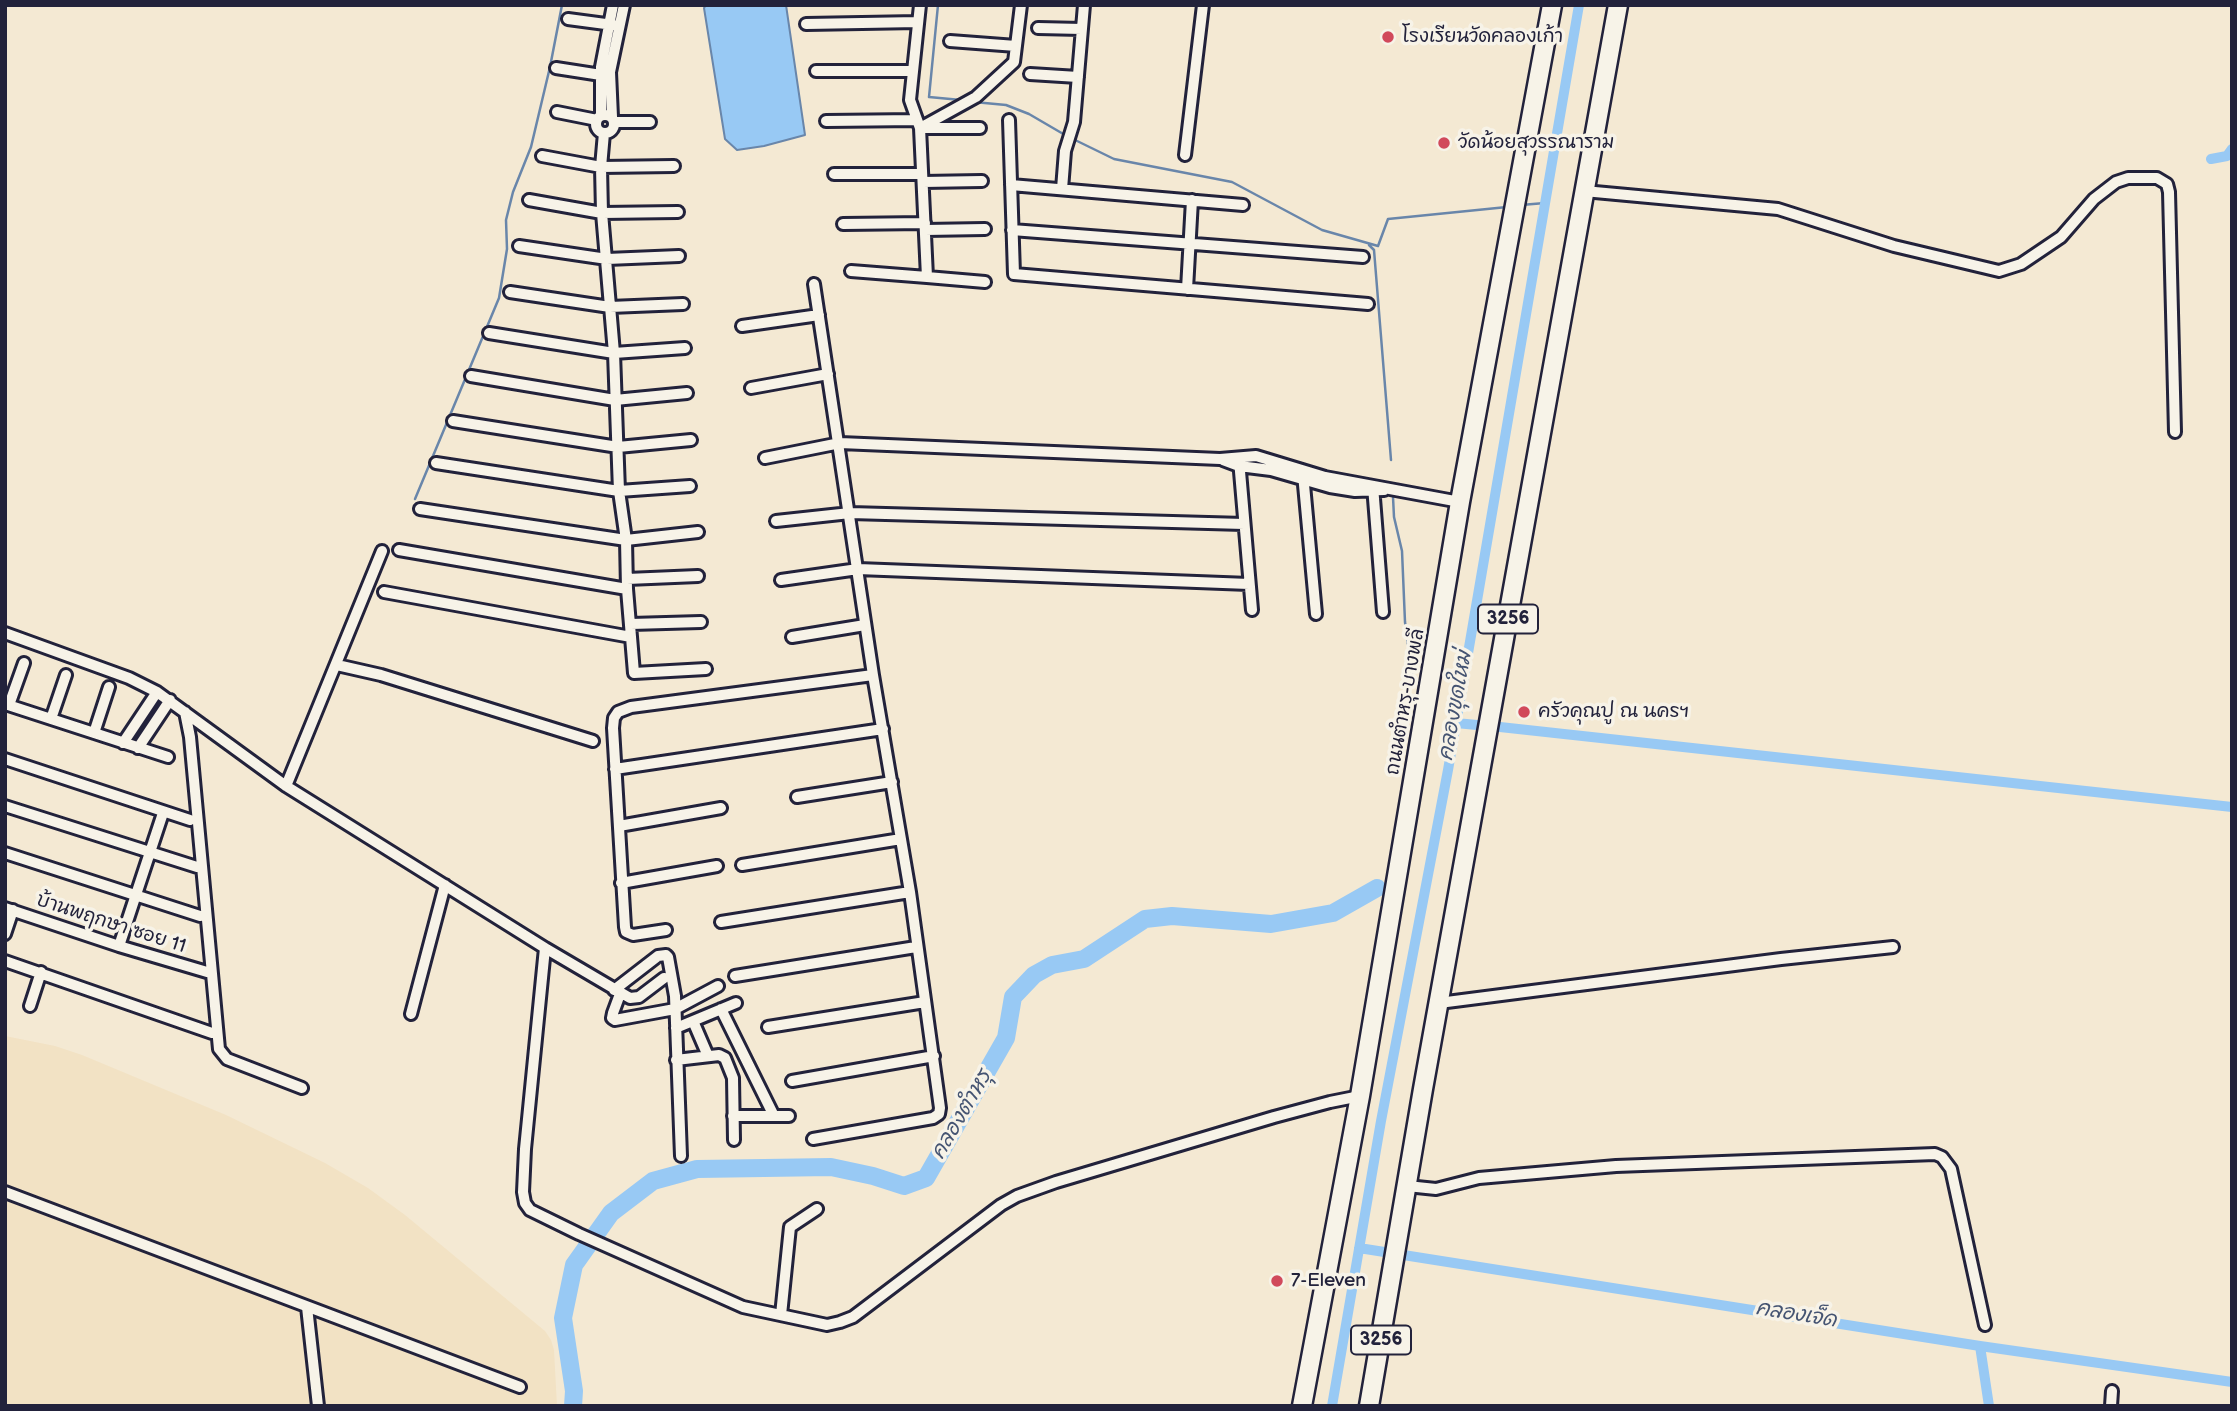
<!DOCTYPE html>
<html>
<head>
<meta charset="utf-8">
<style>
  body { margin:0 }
  #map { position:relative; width:2237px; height:1411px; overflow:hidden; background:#f4e9d3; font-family:"Balsamiq Sans",sans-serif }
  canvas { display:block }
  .frame { position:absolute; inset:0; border:7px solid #22223b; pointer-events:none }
</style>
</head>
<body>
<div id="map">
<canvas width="2237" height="1411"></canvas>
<div class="frame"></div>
</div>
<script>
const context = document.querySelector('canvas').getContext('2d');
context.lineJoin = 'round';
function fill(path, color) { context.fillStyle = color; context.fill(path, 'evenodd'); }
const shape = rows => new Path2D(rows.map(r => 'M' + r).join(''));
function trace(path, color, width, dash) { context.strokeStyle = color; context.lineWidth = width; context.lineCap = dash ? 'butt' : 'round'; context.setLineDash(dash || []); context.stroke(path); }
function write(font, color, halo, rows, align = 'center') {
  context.font = font + ' "Balsamiq Sans","Playpen Sans Thai",sans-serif'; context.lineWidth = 7; context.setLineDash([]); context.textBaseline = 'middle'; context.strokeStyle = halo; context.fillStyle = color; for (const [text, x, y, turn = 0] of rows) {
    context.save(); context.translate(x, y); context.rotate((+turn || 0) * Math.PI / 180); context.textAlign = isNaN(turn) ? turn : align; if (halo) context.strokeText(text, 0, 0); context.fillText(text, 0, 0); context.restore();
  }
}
fill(shape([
  [5,1036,55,1046,82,1055,226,1115,325,1163,368,1188,405,1215,545,1331,551,1340,554,1350,557,1406,5,1406]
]), '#f2e2c4');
const water = shape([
  [706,5,786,5,805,135,764,146,737,150,725,139,704,8,706,5]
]);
fill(water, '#98c9f4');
trace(water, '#6986aa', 2);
trace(shape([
  [938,5,929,97,961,100],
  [974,102,1006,105,1029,114,1065,135],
  [1071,138,1114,159,1232,182,1322,230,1378,246,1388,219,1507,207],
  [1521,205,1545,203],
  [1369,245,1374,250,1391,460],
  [1393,497,1394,517,1402,551,1405,622,1413,681],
  [415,499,499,298,507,249,506,220,513,192,531,147,550,67,562,5]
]), '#6986aa', 2.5);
trace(shape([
  [2211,159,2227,156,2232,149],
  [1456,723,1477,725],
  [1500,727,2232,807],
  [1359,1248,1980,1346,2232,1382],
  [1980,1346,1989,1406],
  [1332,1406,1381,1121,1448,770,1579,5]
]), '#98c9f4', 10);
trace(shape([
  [573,1406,574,1391,563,1318,574,1265,611,1213,653,1181,697,1169,831,1167,873,1176,904,1186,926,1178,1006,1038,1013,997,1034,975,1052,965,1084,959,1145,919,1172,916,1271,924,1333,913,1377,888]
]), '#98c9f4', 18);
const street = shape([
  [568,19,613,25],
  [806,24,918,22],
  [1038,28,1082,29],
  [950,41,1016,46],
  [556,68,601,75],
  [816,71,912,71],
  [1030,74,1078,77],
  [557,112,597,120],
  '596 124a9 9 0 1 1 18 0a9 9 0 1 1-18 0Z',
  [601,115,601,67,613,5],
  [612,117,610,72,624,5],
  [1009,120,1014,274,1368,304],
  [826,121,917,120],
  [614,122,650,122],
  [920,128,976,97,1014,62,1021,5],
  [923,128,980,128],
  [1185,155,1203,5],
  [542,156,601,167,674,166],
  [834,174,922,174],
  [923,182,982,181],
  [1011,185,1243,205],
  [1062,189,1065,151,1074,122,1084,5],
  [1584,191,1778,209,1894,246,1999,271,2021,264,2061,237,2094,199,2116,182,2128,178,2157,178,2167,184,2169,192,2175,432],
  [529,200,602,213,678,212],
  [843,224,925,223],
  [925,230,985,229],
  [1012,230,1363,257],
  [519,246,607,259,679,256],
  [851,271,927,277,920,128,910,100,920,5],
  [927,277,985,282],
  [1187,289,1192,200],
  [510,292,610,307,683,304],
  [742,326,819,315],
  [489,333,614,353,685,348],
  [471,376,615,400,687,393],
  [751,388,828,374],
  [453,421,618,447,691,440],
  [765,458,840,443,1220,459,1256,456,1325,477,1460,502],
  [1223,460,1239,466,1271,470,1330,487,1355,491,1384,490],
  [1239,460,1252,610],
  [436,463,619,491,690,486],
  [1303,474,1316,614],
  [1373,486,1383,612],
  [420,509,626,540,698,532],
  [776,521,850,513,1244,524],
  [399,550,627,589],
  [627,579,698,576],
  [781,580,858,569,1249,584],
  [384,592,631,637,627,589,626,540,619,491,614,353,602,213,601,167,604,133],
  [631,624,701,622],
  [5,633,129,678,157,692,286,786,545,948,525,1149,523,1192,525,1203,530,1210,579,1234,743,1307,827,1325,840,1322,853,1317,1001,1205,1017,1196,1056,1182,1274,1117,1330,1102,1360,1096],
  [631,637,634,673,706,669],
  [792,637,865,625],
  [337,665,381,675,593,741],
  [5,704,168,757],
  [9,705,24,663],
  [185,712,190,737,219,1049,227,1059,302,1088],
  [51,719,66,675],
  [94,733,109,687],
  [123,743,157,692],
  [138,748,170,700],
  [5,759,190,820],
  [615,769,883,729],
  [286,786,382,551],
  [797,797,892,782],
  [5,806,197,867],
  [619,826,721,808],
  [5,853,200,916],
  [742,865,901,839],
  [621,883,717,866],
  [5,908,119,946,207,972],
  [721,922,910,892],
  [666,930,633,935,626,932,625,927,613,728,614,718,618,712,631,707,873,675],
  [5,934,13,910],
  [119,946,163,813],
  [545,948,630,998,639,997,664,978],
  [5,961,212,1033],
  [735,976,916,947],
  [614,990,658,956,666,955,668,957,675,996,681,1156],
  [620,994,613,1013,612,1018,615,1020,675,1009,718,986],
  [1439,1003,1781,959,1893,947],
  [30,1006,41,972],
  [721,1009,774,1116],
  [411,1014,445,885],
  [693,1021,708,1056],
  [768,1027,925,1002],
  [676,1028,736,1003],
  [676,1060,719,1055,725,1058,733,1078,734,1140],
  [792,1081,934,1056],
  [733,1116,789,1116],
  [813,1139,933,1118,939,1114,940,1108,910,892,873,675,814,284],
  [1407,1186,1436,1189,1479,1178,1616,1166,1935,1154,1942,1157,1951,1169,1985,1325],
  [5,1192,520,1387],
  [307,1307,318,1406],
  [781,1315,790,1227,817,1209],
  [2111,1406,2112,1391]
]);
const primary = shape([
  [1302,1406,1360,1096,1460,502,1552,5],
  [1369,1406,1423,1089,1618,5]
]);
trace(street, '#22223b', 16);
trace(primary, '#22223b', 23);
trace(street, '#f7f3e8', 10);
trace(primary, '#f7f3e8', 18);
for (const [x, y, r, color] of [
  [1388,37,7,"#d1495b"],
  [1444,143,7,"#d1495b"],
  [1524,712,7,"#d1495b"],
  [1277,1281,7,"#d1495b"]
]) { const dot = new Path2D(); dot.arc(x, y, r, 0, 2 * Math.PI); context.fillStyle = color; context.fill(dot); trace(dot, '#f7f3e8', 2.5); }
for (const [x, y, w] of [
  [1508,619,60],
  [1381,1340,60]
]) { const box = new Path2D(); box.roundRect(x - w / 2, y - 14.5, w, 29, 5); context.fillStyle = '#f7f3e8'; context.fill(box); trace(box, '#22223b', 2); }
write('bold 18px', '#22223b', null, [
  ["3256",1508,619],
  ["3256",1381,1340]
]);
write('19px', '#22223b', '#f7f3e8', [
  ["โรงเรียนวัดคลองเก้า",1402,37],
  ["วัดน้อยสุวรรณาราม",1458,143],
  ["ครัวคุณปู ณ นครฯ",1538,712],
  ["7-Eleven",1291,1281]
], 'left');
write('19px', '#22223b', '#f7f3e8', [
  ["ถนนตำหรุ-บางพลี",1406,702,-80],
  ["บ้านพฤกษา ซอย 11",111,924,18]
]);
write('italic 21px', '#455472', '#f7f3e8', [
  ["คลองขุดใหม่",1456,706,-80],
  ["คลองตำหรุ",962,1115,-60],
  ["คลองเจ็ด",1796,1315,9]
]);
</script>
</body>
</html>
